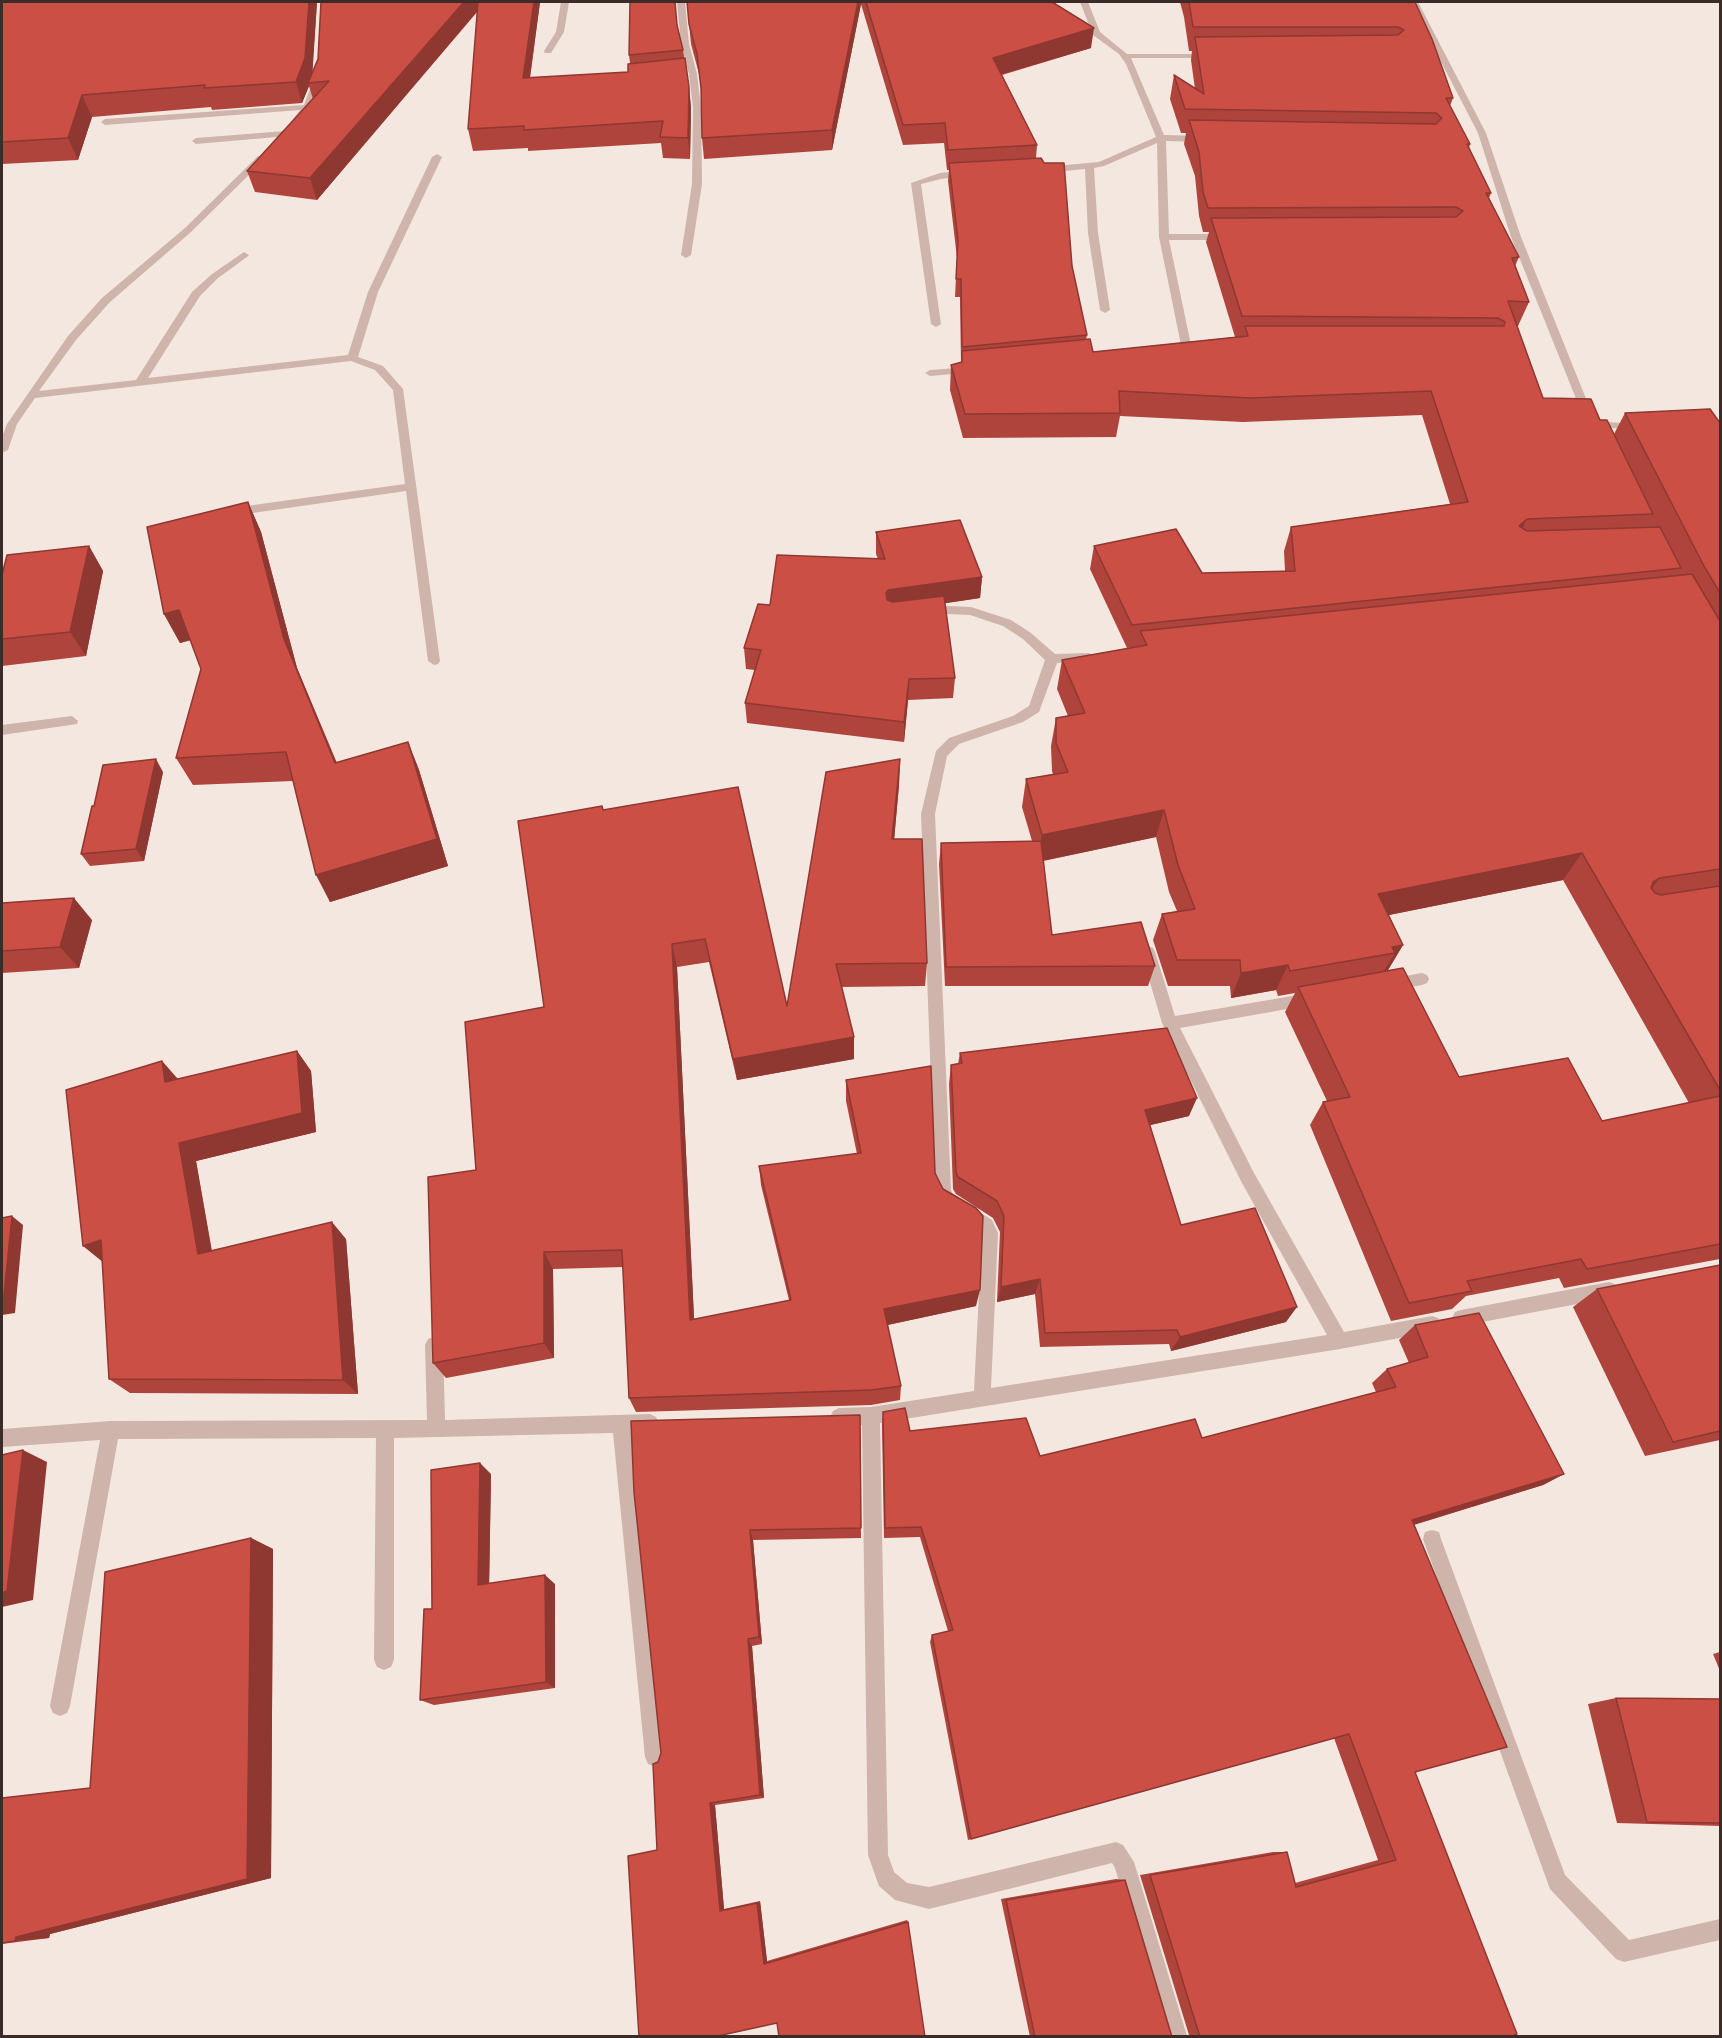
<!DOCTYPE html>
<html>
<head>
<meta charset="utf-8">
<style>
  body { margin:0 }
  #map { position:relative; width:1722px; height:2038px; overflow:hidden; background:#f4e7e0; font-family:"DejaVu Sans",sans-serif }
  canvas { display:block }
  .frame { position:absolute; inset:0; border:3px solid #3b2c2a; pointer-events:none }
</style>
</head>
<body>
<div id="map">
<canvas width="1722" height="2038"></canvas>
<div class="frame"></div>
</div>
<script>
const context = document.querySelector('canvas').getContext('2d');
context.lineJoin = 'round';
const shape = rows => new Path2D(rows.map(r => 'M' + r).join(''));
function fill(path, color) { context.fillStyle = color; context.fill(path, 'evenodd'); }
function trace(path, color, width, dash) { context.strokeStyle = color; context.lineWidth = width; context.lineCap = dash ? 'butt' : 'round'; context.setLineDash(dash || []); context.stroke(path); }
fill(shape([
  [561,2,569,2,564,32,551,53,545,53,544,51,556,32,561,2],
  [677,2,685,2,689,44,697,74,701,108,702,184,691,255,686,258,681,255,692,184,693,108,689,74,681,44,677,2],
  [1080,2,1088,2,1100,32,1127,54,1211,54,1215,56,1211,58,1131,58,1164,135,1203,136,1207,139,1203,142,1166,141,1169,234,1228,234,1233,237,1228,240,1169,240,1191,345,1190,347,1181,345,1159,237,1157,143,1104,166,1094,168,1098,233,1110,310,1105,313,1100,310,1088,233,1085,169,1044,173,1039,170,1044,167,1099,162,1156,137,1126,64,1119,54,1093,35,1080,2],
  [1410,2,1418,2,1486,133,1521,237,1593,416,1592,418,1584,418,1583,416,1511,237,1478,133,1410,2],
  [319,73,323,76,311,107,296,124,292,121,300,110,105,125,101,122,105,119,304,105,315,76,319,73],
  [285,131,288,132,288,136,196,144,192,141,196,138,285,131],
  [437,154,442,157,378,292,358,357,383,366,403,389,440,661,438,664,434,665,428,661,406,491,232,516,226,512,232,508,405,484,393,390,375,370,351,361,35,398,17,424,8,450,2,453,2,437,7,424,68,336,102,298,185,228,258,156,266,158,191,232,110,302,76,340,39,391,136,380,192,292,212,274,244,252,249,255,247,257,218,278,200,296,148,378,348,355,368,292,432,157,437,154],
  [969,170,972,171,972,175,941,179,921,184,941,324,936,327,931,324,911,183,940,173,969,170],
  [971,367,976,370,975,372,930,376,925,373,930,370,971,367],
  [1592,421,1637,424,1642,427,1637,430,1588,426,1587,424,1592,421],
  [948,606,971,607,1011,620,1031,633,1055,654,1089,653,1095,657,1089,661,1057,663,1039,712,1023,722,959,744,947,756,935,814,951,1190,954,1196,992,1220,998,1233,991,1388,1327,1335,1242,1183,1162,1023,1141,952,1143,948,1148,946,1153,948,1155,952,1175,1016,1310,993,1315,995,1317,999,1315,1003,1310,1005,1180,1028,1254,1173,1344,1332,1432,1316,1438,1318,1441,1324,1438,1330,1432,1332,1340,1349,880,1423,888,1855,894,1872,907,1883,929,1887,1116,1842,1123,1845,1134,1862,1187,2036,1165,2036,1115,1868,1112,1863,929,1909,895,1900,879,1886,868,1855,862,1425,839,1426,833,1423,830,1417,833,1411,839,1408,871,1407,974,1391,982,1234,974,1225,942,1206,935,1191,921,814,936,751,949,738,1013,716,1029,706,1045,660,1023,639,1003,626,970,615,948,614,926,617,920,613,926,609,948,606],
  [72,716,78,721,77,724,2,735,2,725,72,716],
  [1422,973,1427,975,1429,979,1427,983,1422,985,1389,991,1384,989,1382,985,1384,981,1389,979,1422,973],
  [1609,1282,1615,1284,1617,1290,1615,1296,1609,1298,1461,1326,1455,1324,1452,1318,1455,1312,1461,1310,1609,1282],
  [434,1337,440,1339,443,1345,445,1420,650,1414,656,1417,659,1423,656,1429,650,1432,631,1432,665,1757,662,1764,655,1767,648,1764,645,1757,613,1433,394,1438,394,1660,391,1667,384,1670,377,1667,374,1660,376,1438,118,1439,70,1706,67,1713,60,1716,53,1713,50,1706,100,1440,2,1447,2,1429,111,1421,427,1420,425,1345,428,1339,434,1337],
  [1432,1530,1439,1532,1441,1539,1565,1875,1629,1940,1720,1919,1720,1940,1624,1962,1616,1959,1550,1889,1423,1539,1425,1532,1432,1530]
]), '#ceb4aa');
fill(shape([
  [2,2,317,2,312,72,318,59,321,2,540,2,530,78,628,72,630,63,629,55,675,2,677,26,683,50,689,87,691,108,690,159,663,158,661,143,528,151,528,148,473,151,468,129,478,11,317,200,255,192,247,171,313,99,309,86,302,103,212,110,211,107,92,117,78,160,2,164],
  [686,2,1052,2,1091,48,1002,75,1037,145,1036,158,1072,266,1087,335,1086,340,1093,352,1235,337,1206,242,1209,232,1203,232,1199,216,1195,176,1184,144,1186,133,1181,133,1170,99,1174,75,1195,89,1191,60,1192,51,1189,51,1184,17,1180,2,1415,2,1453,98,1450,106,1470,144,1469,148,1491,193,1489,198,1519,257,1515,266,1529,302,1518,326,1517,326,1543,398,1600,420,1614,434,1625,413,1720,423,1720,1260,1720,1259,1564,1288,1559,1278,1466,1296,1452,1309,1391,1321,1310,1125,1323,1102,1327,1101,1285,1012,1295,993,1278,996,1276,990,1231,998,1230,986,1168,986,1153,940,1162,914,1177,911,1169,892,1156,837,1043,861,1052,935,1155,966,1148,986,945,986,939,864,941,843,1032,841,1022,807,1026,779,1053,774,1052,771,1051,746,1056,718,1068,716,1057,689,1062,660,1136,647,1127,648,1090,569,1094,546,1202,573,1285,571,1284,551,1291,527,1450,504,1422,415,1243,422,1120,416,1116,437,963,438,950,390,951,365,961,363,960,297,955,297,957,258,948,181,949,170,947,170,944,143,903,145,861,4,832,150,704,159,702,138,702,93,699,74,691,44,687,2],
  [1563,880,1689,1103,1602,1121,1459,1077,1384,972,1388,970,1403,945,1389,915],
  [248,502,261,532,297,668,337,763,408,742,419,770,448,866,330,902,293,781,193,785,176,758,201,669,190,640,180,643,164,614],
  [876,532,982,577,980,598,945,603,955,678,953,698,908,700,904,742,747,723,745,703,755,670,746,669,744,648,770,605,878,559,876,554],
  [89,546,103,571,86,656,2,666,2,575],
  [900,759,899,785,894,839,927,963,925,986,841,987,854,1059,737,1080,709,962,677,967,694,1320,789,1300,761,1185,759,1166,857,1154,846,1101,846,1080,935,1173,976,1306,887,1325,901,1386,900,1400,871,1405,636,1412,629,1398,623,1267,553,1269,554,1358,446,1378,433,1363,476,1170,544,1007,603,810,787,1006],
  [163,772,144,861,90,866,81,854,94,806],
  [2,903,92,920,79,968,2,973],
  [297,1051,311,1071,316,1132,196,1161,212,1251,346,1239,358,1394,130,1393,109,1379,102,1261,162,1061,178,1079],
  [960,1053,1189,1116,1150,1125,1181,1225,1286,1322,1171,1351,1169,1344,1040,1347,1035,1294,997,1302,1000,1232,993,1218,956,1194,953,1189,949,1084,951,1065,958,1064],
  [1720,1265,1720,1440,1645,1456,1573,1307,1597,1289],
  [1415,1325,1564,1474,1543,1485,1414,1525,1415,1772,1510,2037,1188,2037,1189,2035,1140,1875,1273,1852,1287,1852,1295,1883,1378,1860,1334,1738,968,1840,930,1642,932,1635,948,1631,920,1537,884,1538,882,1425,883,1412,910,1431,1040,1456,1202,1438,1376,1392,1372,1383,1387,1369,1409,1363,1399,1340],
  [860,1415,861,1538,753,1540,762,1644,752,1646,764,1798,715,1805,724,1909,760,1901,767,1961,907,1920,908,1922,777,2023,657,1850,658,1762,661,1753,634,1492],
  [491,1474,489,1583,555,1584,555,1688,434,1705,420,1700,432,1609],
  [251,1538,273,1549,271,1878,50,1934,49,1938,2,1944,2,1798,90,1788],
  [1720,1652,1720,1671,1713,1654],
  [1616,1698,1720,1699,1720,1826,1617,1823,1588,1704],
  [1116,1879,1125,1880,1172,2037,1030,2037,1001,1899]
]), '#af443c');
fill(shape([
  [309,2,317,2,312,80,308,83,309,86,302,103,296,82],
  [464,2,484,2,484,3,317,200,310,178],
  [534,2,540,2,527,99,523,78],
  [858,2,861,2,861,4,832,150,832,130],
  [1094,28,1091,48,992,77,993,58],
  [689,87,691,108,690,159,688,138],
  [82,95,92,117,78,160,68,138],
  [248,502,261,532,297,668,348,791,335,763,284,639],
  [1527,519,1515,543,1519,526],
  [89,546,103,571,86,656,70,632],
  [982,577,980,598,888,612,886,593,888,590],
  [179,610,195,639,180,643,164,614],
  [909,679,908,700,904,742,904,722],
  [408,742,419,770,448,866,330,902,316,875],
  [156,759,163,772,144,861,136,849],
  [900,759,899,785,892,864,892,839],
  [1164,810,1156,837,1037,862,1042,835],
  [1582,853,1563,880,1364,920,1378,894],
  [1660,878,1639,905,1653,882],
  [74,898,92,920,79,968,60,947],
  [672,944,677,967,695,1337,690,1320],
  [1403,945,1388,970,1384,971,1395,953,1392,947],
  [1288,965,1276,990,1231,998,1241,973],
  [854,1037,854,1059,737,1080,733,1059],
  [297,1051,311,1071,316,1132,196,1161,215,1271,198,1254,179,1143],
  [162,1061,179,1081,165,1082],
  [1197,1098,1189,1116,1138,1128,1145,1110],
  [12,1216,23,1225,15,1313,2,1315,2,1305],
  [332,1222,346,1239,358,1394,343,1380],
  [101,1240,104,1263,83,1246],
  [544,1252,553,1269,554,1358,544,1343],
  [1040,1279,1035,1294,997,1302,1001,1287],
  [980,1290,976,1306,883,1326,884,1309],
  [1297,1307,1286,1322,1171,1351,1180,1337],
  [23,1450,47,1462,33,1600,2,1607,2,1593],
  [480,1463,491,1474,489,1593,478,1585],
  [1564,1474,1543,1485,1396,1530,1412,1520],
  [750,1530,753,1540,762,1644,759,1637],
  [251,1538,273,1549,271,1878,50,1934,49,1938,15,1941,16,1937],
  [545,1575,555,1584,555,1688,546,1682],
  [748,1639,752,1646,764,1798,760,1795],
  [710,1803,715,1805,724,1909,720,1911],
  [760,1901,767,1961,764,1964,757,1903]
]), '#8f3731');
const building = shape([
  [2,2,309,2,305,58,296,82,204,88,205,85,82,95,68,138,2,142,2,2],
  [321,2,464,2,310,178,247,171,329,81,308,83,318,59,321,2],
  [478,2,534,2,523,78,628,72,628,64,685,58,689,87,688,138,660,137,663,121,524,130,524,126,468,129,478,2],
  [630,2,675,2,677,25,683,50,629,55,630,2],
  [687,2,858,2,832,130,702,138,701,88,697,54,689,24,687,2],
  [866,2,1052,2,1094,28,993,58,1037,145,948,150,945,123,903,125,866,2],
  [1189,2,1415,2,1432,39,1453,98,1446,98,1470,144,1467,144,1491,193,1486,193,1519,257,1512,258,1529,302,1508,301,1543,398,1591,399,1600,420,1607,420,1653,514,1527,519,1519,526,1527,531,1660,527,1681,568,1132,625,1094,546,1176,529,1202,573,1295,571,1291,527,1468,502,1431,391,1250,398,1119,391,1120,413,965,414,951,365,962,362,962,351,1090,339,1093,352,1248,336,1245,326,1504,326,1505,322,1498,318,1242,316,1211,218,1456,217,1463,211,1456,207,1208,208,1203,192,1199,152,1189,120,1436,124,1442,118,1436,113,1185,109,1174,75,1204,94,1195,37,1398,35,1404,30,1398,27,1193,27,1189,2],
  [1041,158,1044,163,1064,163,1072,266,1087,335,962,347,961,279,956,279,958,240,949,163,1041,158],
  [1710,409,1720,423,1720,593,1704,566,1625,413,1710,409],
  [248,502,284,639,335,763,408,742,437,839,316,875,286,752,176,758,201,669,179,610,164,614,147,527,248,502],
  [960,520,982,577,888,590,886,593,887,600,893,602,944,596,955,678,909,679,904,722,745,703,761,650,744,648,758,604,770,605,777,555,885,559,876,532,960,520],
  [89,546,70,632,2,639,2,575,7,555,89,546],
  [1692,574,1720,621,1720,869,1660,878,1653,882,1651,888,1655,893,1661,895,1719,886,1720,888,1720,1090,1582,853,1378,894,1403,945,1392,947,1395,953,1290,971,1288,965,1241,973,1240,960,1177,960,1162,914,1195,909,1178,865,1164,810,1042,835,1026,779,1068,772,1056,743,1056,718,1085,713,1062,660,1147,645,1140,631,1692,574],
  [156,759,136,849,81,854,92,806,94,806,103,765,156,759],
  [900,759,892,839,922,839,927,963,836,964,854,1037,733,1059,705,939,672,944,690,1320,791,1300,759,1166,861,1153,846,1080,931,1066,935,1173,943,1189,976,1208,983,1216,980,1290,884,1309,901,1386,871,1390,629,1398,622,1250,544,1252,544,1343,433,1363,428,1177,476,1170,465,1022,544,1007,518,821,602,806,603,810,738,787,787,1006,826,772,900,759],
  [1041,841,1052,935,1141,922,1155,966,946,967,941,843,1041,841],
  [74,898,60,947,2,951,2,903,74,898],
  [1403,968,1459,1077,1568,1058,1602,1121,1720,1096,1720,1244,1587,1269,1581,1259,1467,1281,1472,1291,1409,1303,1323,1102,1350,1097,1298,987,1403,968],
  [1167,1028,1197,1098,1145,1110,1181,1225,1255,1208,1297,1307,1180,1337,1177,1330,1045,1333,1040,1279,1001,1287,1004,1216,997,1201,958,1177,956,1172,951,1065,962,1063,960,1053,1167,1028],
  [297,1051,302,1113,179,1143,198,1254,332,1222,343,1380,109,1379,101,1240,83,1246,66,1090,162,1061,165,1082,297,1051],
  [12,1216,3,1305,2,1305,2,1218,12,1216],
  [1720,1265,1720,1431,1673,1442,1597,1289,1720,1265],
  [1479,1313,1564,1474,1412,1520,1507,1747,1415,1772,1517,2034,1510,2037,1200,2037,1150,1875,1287,1852,1296,1887,1396,1860,1349,1734,971,1839,932,1635,953,1630,921,1527,885,1528,883,1412,905,1408,910,1431,1026,1418,1040,1456,1195,1419,1202,1438,1396,1387,1387,1369,1428,1357,1415,1325,1479,1313],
  [860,1415,861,1528,750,1530,759,1637,748,1639,760,1795,710,1803,720,1911,757,1903,764,1964,908,1922,925,2037,779,2037,777,2023,713,2037,639,2037,628,1856,657,1850,653,1764,658,1762,661,1753,634,1492,631,1421,860,1415],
  [23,1450,7,1591,2,1593,2,1455,23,1450],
  [480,1463,478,1585,545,1575,546,1682,420,1700,424,1609,432,1609,431,1470,480,1463],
  [251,1538,247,1879,16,1937,15,1941,2,1943,2,1798,90,1788,105,1572,251,1538],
  [1616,1698,1720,1699,1720,1823,1647,1822,1616,1698],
  [1125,1880,1172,2037,1035,2037,1006,1900,1125,1880]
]);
fill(building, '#cc4f46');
trace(building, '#8f3731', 1.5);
</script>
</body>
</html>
